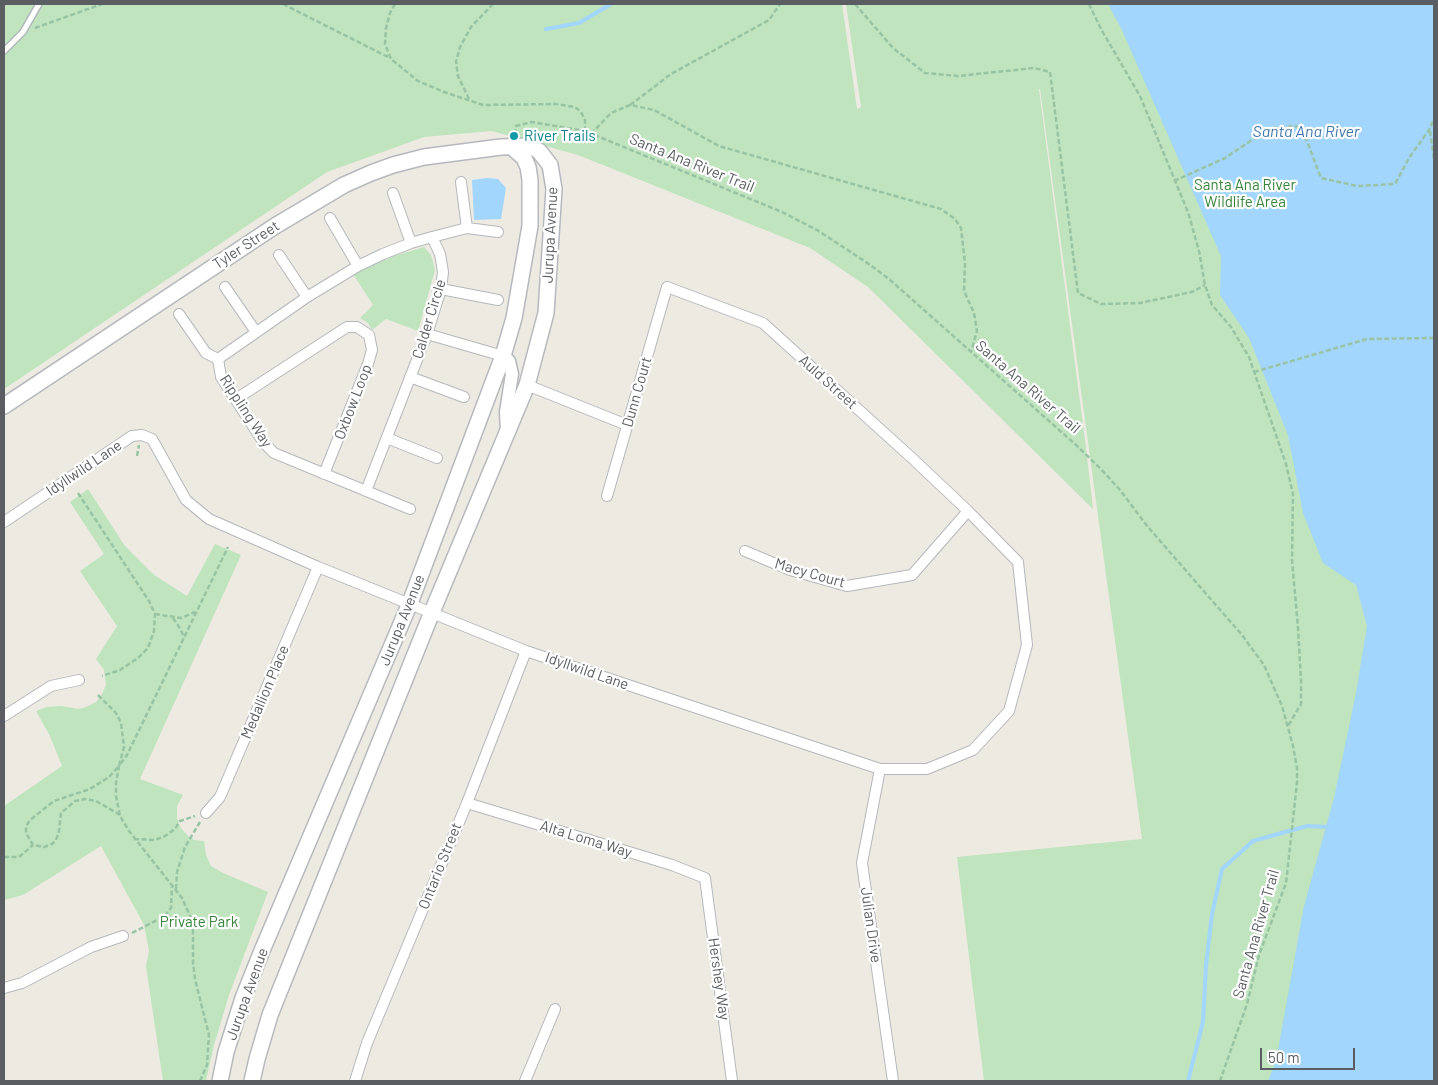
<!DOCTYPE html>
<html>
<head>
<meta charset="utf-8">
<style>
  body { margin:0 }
  #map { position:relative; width:1438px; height:1085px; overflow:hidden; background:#edeae2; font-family:Barlow,sans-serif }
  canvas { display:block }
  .frame { position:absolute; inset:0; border:5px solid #5a5e62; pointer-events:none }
  .scale { position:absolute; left:1260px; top:1048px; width:95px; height:22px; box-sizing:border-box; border:2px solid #5a5e62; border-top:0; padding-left:6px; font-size:15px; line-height:18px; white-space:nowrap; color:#5a5e62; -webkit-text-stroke:4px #fff; paint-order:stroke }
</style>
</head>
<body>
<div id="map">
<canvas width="1438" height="1085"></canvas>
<div class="frame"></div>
<div class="scale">50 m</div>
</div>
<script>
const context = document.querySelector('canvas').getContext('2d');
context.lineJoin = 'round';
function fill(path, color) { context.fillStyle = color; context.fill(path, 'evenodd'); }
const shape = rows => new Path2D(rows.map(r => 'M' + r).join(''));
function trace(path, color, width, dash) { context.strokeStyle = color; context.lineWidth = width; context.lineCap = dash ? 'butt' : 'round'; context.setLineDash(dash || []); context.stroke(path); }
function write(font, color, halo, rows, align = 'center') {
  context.font = font + ' Barlow,sans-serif'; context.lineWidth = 4.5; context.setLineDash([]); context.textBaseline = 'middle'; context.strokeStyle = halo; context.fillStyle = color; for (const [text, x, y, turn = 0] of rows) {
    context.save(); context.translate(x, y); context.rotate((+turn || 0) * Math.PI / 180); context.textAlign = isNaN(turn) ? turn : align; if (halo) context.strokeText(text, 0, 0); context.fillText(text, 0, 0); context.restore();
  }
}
fill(shape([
  [4,4,842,4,857,109,861,107,846,4,1434,4,1434,1081,984,1081,957,857,1142,839,1040,89,1039,89,1086,448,1093,509,868,287,810,248,578,155,492,131,424,137,327,172,4,389],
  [424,247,431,255,435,270,418,331,386,319,372,330,368,323,360,318,373,305,353,274,394,256],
  [88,489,125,546,154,575,187,596,215,544,241,555,140,779,183,795,177,806,177,818,180,827,188,836,195,840,204,841,206,855,211,866,223,873,268,892,229,995,214,1045,206,1081,163,1081,146,966,149,951,144,925,101,846,23,895,4,900,4,806,62,766,50,736,36,711,47,707,62,706,78,709,86,707,96,702,102,694,106,685,104,670,96,659,117,626,80,571,104,554,70,502]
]), '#bfe4be');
fill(shape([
  [1108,4,1434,4,1434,1081,1268,1081,1276,1061,1304,906,1334,798,1356,693,1367,626,1356,585,1323,563,1303,513,1288,435,1249,338,1220,295,1221,256,1121,28],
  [487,178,498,179,506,188,501,219,474,220,472,180]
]), '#a2d6fc');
trace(shape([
  [546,29,579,23,611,4],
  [1188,1081,1203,1022,1206,965,1212,914,1222,869,1253,841,1307,826,1329,827]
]), '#a2d6fc', 4);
const service = shape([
  [4,51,23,32,39,4]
]);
const minor = shape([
  [461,182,467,228],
  [393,193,411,243],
  [330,218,358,266],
  [432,237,467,228,498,232],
  [279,255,307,297],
  [225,287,256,332],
  [441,289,498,300],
  [179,314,206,353,218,359],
  [427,334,503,356],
  [218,359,307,297,358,266,383,254,411,243,432,237,440,254,443,272,441,289,427,334,366,491],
  [218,359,221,377,264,443,274,453,410,509],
  [410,377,464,397],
  [527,385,627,425],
  [236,399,347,327,357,327,369,335,372,350,368,364,324,474],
  [387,438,437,458],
  [4,522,132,436,142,435,152,439,186,500,209,519,318,567,526,651,880,769,927,769,973,750,1009,711,1027,645,1018,562,968,511,913,459,763,323,667,287,607,496],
  [745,551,790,570,847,586,912,575,968,511],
  [4,716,51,686,79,680],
  [880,769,862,863,893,1081],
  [467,803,672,865,705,878,732,1081],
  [206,813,220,797,318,567],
  [4,988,22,983,91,947,123,936],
  [355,1081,367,1043,467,803,526,651],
  [525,1081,555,1009]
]);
const tertiary = shape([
  [503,356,509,361,512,374,506,412,507,432]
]);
const secondary = shape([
  [4,406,275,226,344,185,371,173,393,165,424,157,501,147,530,146,539,151,550,165,554,189,546,313,527,385,432,612,270,1015,257,1059,252,1081],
  [220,1081,226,1052,243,998,261,953,410,603,503,356,514,318,530,226,530,180,528,167,524,158,513,148]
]);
trace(service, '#b4b8bc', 8);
trace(minor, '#b4b8bc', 12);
trace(tertiary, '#b4b8bc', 15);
trace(secondary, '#b5b9be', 18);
trace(shape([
  [283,4,390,58],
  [395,4,390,13,386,28,385,44,391,59,418,81,444,92,483,105,556,104,575,107,581,112,585,120,585,131,782,212,817,230,866,262,889,279,1075,444,1101,469,1120,490,1148,527,1242,635,1264,665,1282,706,1293,746,1297,768,1297,783,1286,883,1259,955,1247,1004,1220,1081],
  [855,4,893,48,925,73,958,76,1034,68,1050,72,1078,293,1101,304,1140,303,1192,292,1205,285],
  [1089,4,1101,29,1140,96,1188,212,1199,251,1205,285,1212,305,1231,327,1249,357,1286,464,1293,494,1292,560,1298,628,1301,681,1301,704,1288,726],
  [35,28,102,4],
  [469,99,458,76,456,62,460,47,471,27,493,4],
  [630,105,671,74,769,20,780,4],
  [1430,131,1434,159],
  [515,134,516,126,532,122,585,131],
  [591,134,611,113,630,105,654,110,719,146,941,209,955,219,961,228,965,263,964,291,974,313,977,331,971,352],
  [1174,181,1225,158,1270,128,1296,126,1307,141,1321,178,1357,186,1395,184,1409,158,1429,130,1434,119],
  [1254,372,1367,339,1434,338],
  [137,456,139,445],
  [78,493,149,601,155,614,154,631,148,648,138,658,120,670,102,676],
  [155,614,181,618,195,612],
  [173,618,181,630,184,638],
  [98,695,116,713,121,723,124,747,119,766,109,777,90,789,54,801,30,820,26,826,26,833,33,845,44,847,52,844,56,840,59,831,61,813,75,801,85,799,96,801,120,815],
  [134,839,155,840,165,836,175,829,180,821,195,816],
  [4,857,19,857,33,845],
  [176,889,177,872,185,847,200,822],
  [165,916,171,908,172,887],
  [132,933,165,916,176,917,193,929],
  [200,1081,207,1065,209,1035,195,979,193,963,193,929,191,918,182,898,129,831,120,816,116,796,116,783,119,766,127,755,228,547]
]), '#98c4a4', 2.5, [5, 2.5]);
trace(service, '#fff', 5);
trace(minor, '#fff', 10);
trace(tertiary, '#fff', 12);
trace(secondary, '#fff', 15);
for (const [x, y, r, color] of [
  [514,136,5,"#0f9aa8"]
]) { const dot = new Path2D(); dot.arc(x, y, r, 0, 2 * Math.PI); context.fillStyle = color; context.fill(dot); trace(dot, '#fff', 2); }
write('15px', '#0d838f', '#fff', [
  ["River Trails",524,136]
], 'left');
write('15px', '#5a5e62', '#fff', [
  ["Santa Ana River Trail",692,163,22],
  ["Jurupa Avenue",550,235,-87],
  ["Tyler Street",246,245,-33],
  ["Calder Circle",429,319,-73],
  ["Auld Street",828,382,42],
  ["Santa Ana River Trail",1028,387,41],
  ["Dunn Court",637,392,-74],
  ["Oxbow Loop",353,402,-69],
  ["Rippling Way",246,411,57],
  ["Idyllwild Lane",84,468,-34],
  ["Macy Court",810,573,16],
  ["Jurupa Avenue",402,620,-68],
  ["Idyllwild Lane",587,671,19],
  ["Medallion Place",265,692,-67],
  ["Alta Loma Way",586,839,17],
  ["Ontario Street",440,866,-68],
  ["Julian Drive",871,925,82],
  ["Santa Ana River Trail",1256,934,-74],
  ["Hershey Way",719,979,82],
  ["Jurupa Avenue",247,994,-70]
]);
write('15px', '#37843a', '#fff', [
  ["Santa Ana River",1245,185],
  ["Wildlife Area",1245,202],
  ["Private Park",199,922]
]);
write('italic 16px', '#4077ae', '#fff', [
  ["Santa Ana River",1306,132]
]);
</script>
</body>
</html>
